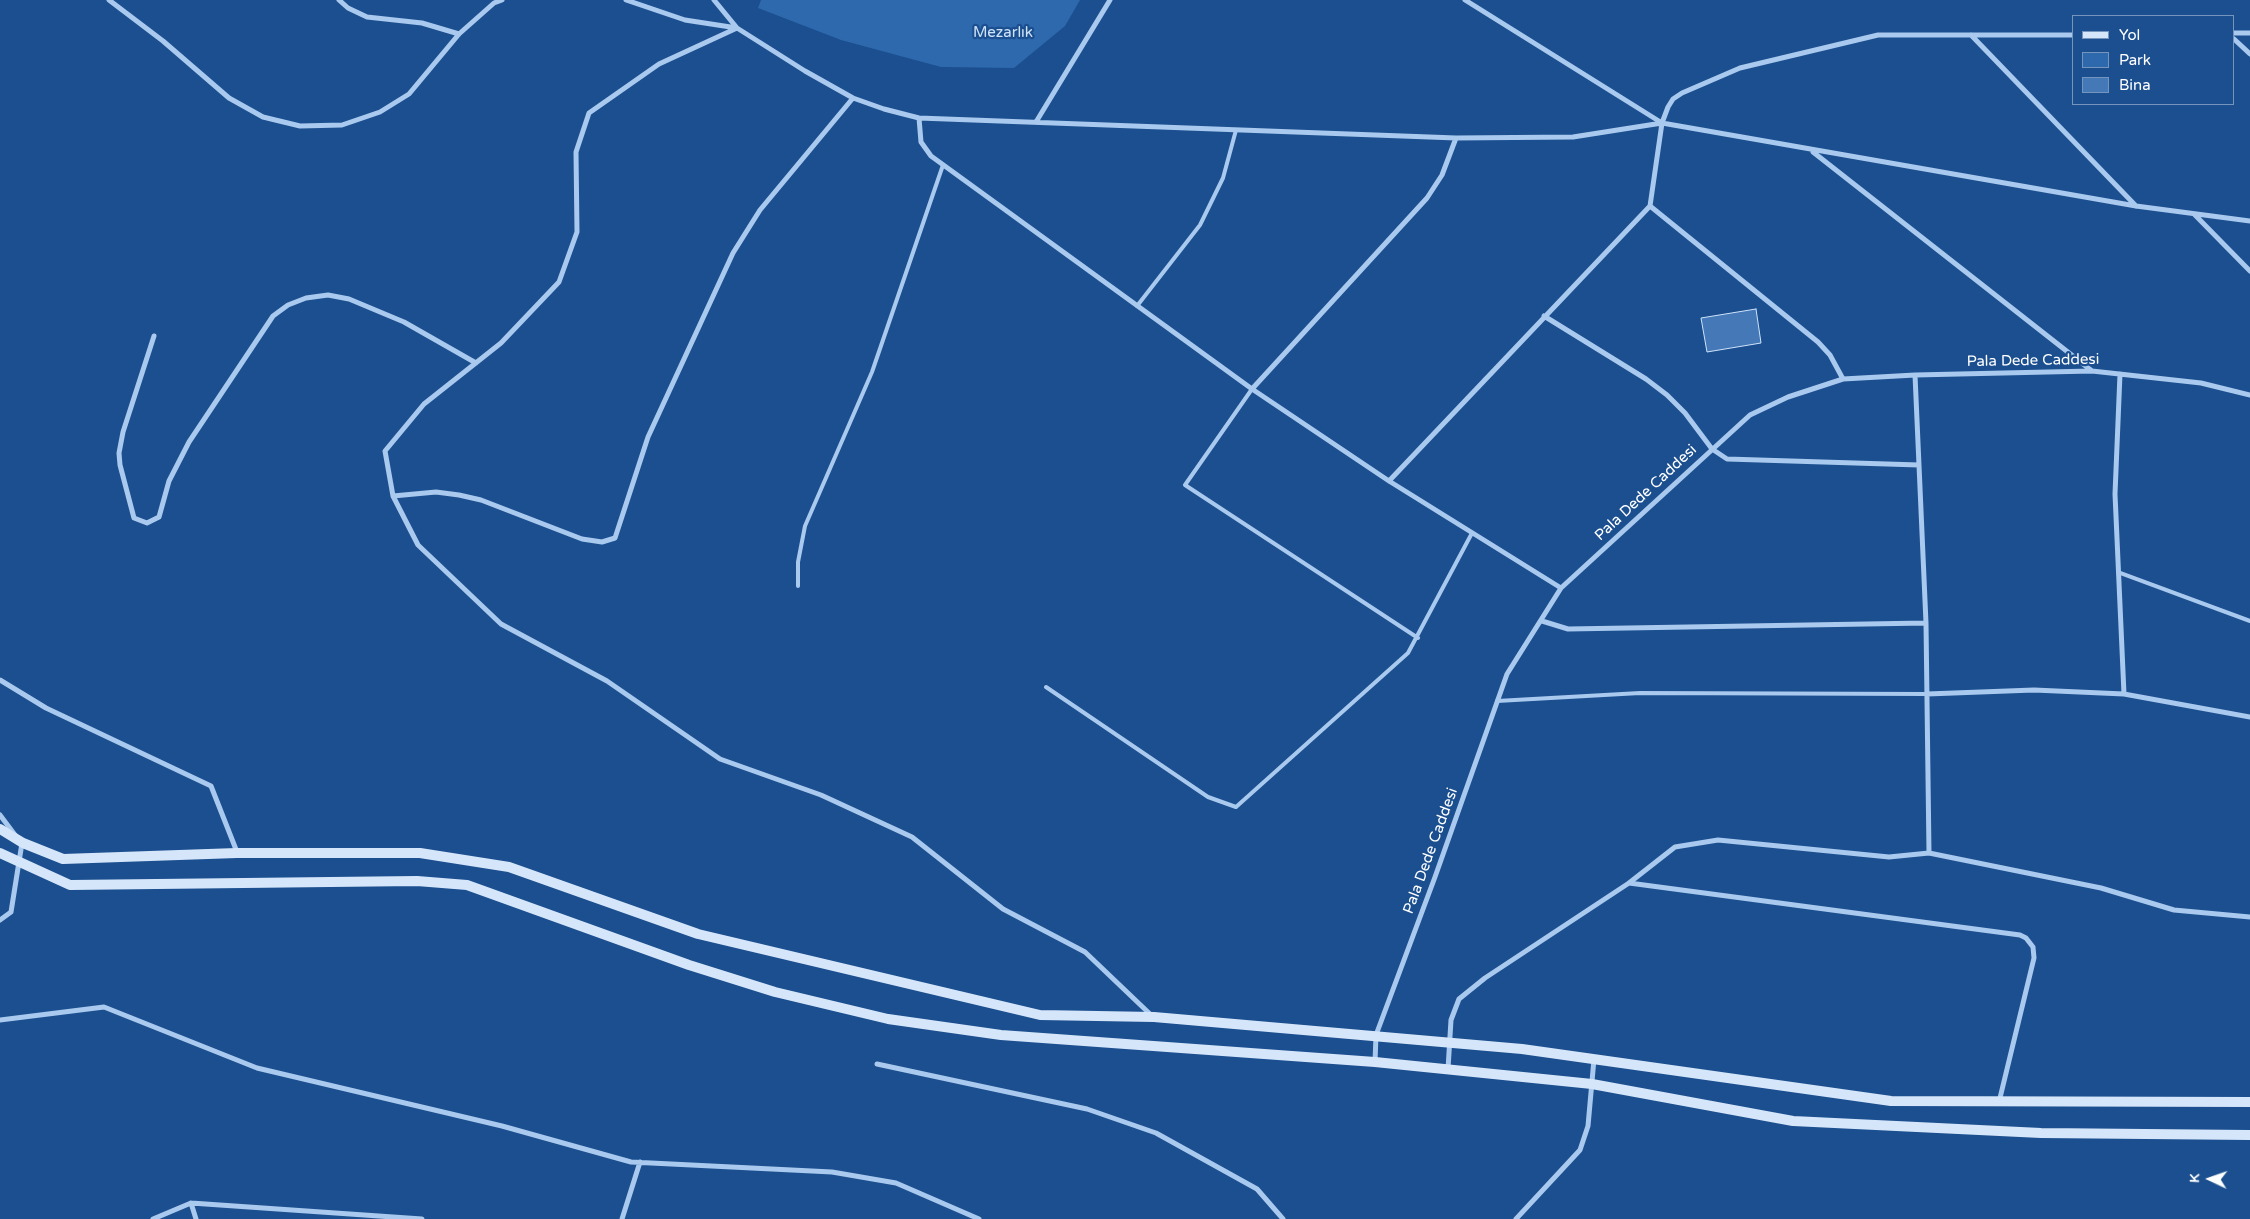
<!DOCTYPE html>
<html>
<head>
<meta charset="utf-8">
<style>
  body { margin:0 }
  #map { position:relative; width:2250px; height:1219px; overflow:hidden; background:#1b4f8f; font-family:"Varela Round",sans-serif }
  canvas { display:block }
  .legend { position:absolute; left:2072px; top:15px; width:162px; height:90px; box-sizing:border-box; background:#1b4f8f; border:1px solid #7695bc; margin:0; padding:6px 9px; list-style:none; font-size:15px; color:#fff }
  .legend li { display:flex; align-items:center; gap:10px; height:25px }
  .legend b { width:25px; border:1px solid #7695bc }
  .north { position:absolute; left:2185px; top:1154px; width:50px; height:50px; -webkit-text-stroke:4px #1b4f8f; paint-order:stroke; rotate:273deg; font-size:14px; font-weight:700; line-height:20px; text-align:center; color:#fff }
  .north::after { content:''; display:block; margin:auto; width:18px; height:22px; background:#fff; clip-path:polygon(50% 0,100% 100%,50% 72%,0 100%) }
</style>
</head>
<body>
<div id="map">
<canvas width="2250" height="1219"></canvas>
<ul class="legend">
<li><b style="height:6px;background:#d6e6fa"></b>Yol</li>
<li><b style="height:14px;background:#2e69ad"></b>Park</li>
<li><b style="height:14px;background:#4478b7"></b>Bina</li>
</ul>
<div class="north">K</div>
</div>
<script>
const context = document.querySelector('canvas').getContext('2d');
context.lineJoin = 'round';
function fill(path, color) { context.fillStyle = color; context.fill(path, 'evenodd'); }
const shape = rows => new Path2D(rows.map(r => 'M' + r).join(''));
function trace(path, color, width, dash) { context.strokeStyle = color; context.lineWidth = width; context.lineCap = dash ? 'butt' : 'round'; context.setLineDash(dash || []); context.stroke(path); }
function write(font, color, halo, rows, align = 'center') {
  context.font = font + ' "Varela Round",sans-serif'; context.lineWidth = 4.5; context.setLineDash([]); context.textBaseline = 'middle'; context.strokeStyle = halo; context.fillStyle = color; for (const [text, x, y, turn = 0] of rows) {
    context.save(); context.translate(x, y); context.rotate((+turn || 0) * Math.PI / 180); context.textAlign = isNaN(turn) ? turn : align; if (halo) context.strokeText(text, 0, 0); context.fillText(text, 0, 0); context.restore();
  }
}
fill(shape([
  [761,0,1080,0,1065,26,1014,68,941,67,841,40,758,8]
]), '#2e69ad');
const building = shape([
  [1756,309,1761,343,1707,352,1701,318,1756,309]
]);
fill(building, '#4478b7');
trace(building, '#cfe3fa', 1);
trace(shape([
  [1137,306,1200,225,1223,178,1236,130],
  [1252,389,1185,485,1418,638],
  [2118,572,2250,621],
  [798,586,798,562,805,526,872,372,943,165],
  [1046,687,1208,797,1236,807,1408,653,1472,533],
  [1497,701,1640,693,1927,694]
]), '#a9c9ee', 4);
trace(shape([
  [109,0,163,41,229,98,263,117,300,126,342,125,380,112,409,94,459,34,494,3,502,0],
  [339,0,348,8,367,17,422,23,459,34],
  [626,0,685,20,737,28,805,71,853,98,884,109,919,118,1456,138,1573,137,1662,123],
  [714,0,737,28,659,64,589,113,576,152,577,232,559,282,501,343,424,404,385,451,393,496,418,545,501,624,607,681,720,759,821,795,912,837,1003,909,1085,952,1151,1015],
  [1465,0,1662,123,2136,206,2250,221],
  [2234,33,2250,33],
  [1971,35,2136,206],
  [2234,39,2250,54],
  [919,118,921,142,931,156,1252,389,1389,481,1561,588],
  [1036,122,1110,0],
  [1813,152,2092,371],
  [1650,206,1818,342,1830,355,1843,379],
  [2195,215,2250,271],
  [1544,316,1646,379,1667,395,1685,413,1712,449,1727,459,1919,465],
  [154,336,123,432,119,453,120,465,134,518,147,523,159,517,169,481,189,442,273,316,288,305,306,298,328,295,349,299,404,322,476,363],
  [2120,374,2115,494,2124,694],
  [1915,375,1926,623,1929,853],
  [1252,389,1427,198,1442,175,1456,138],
  [1389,481,1650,206,1662,123,1668,107,1673,99,1682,93,1740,68,1878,35,2074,35],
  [393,496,436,492,459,495,481,500,582,539,602,542,615,538,648,437,733,253,760,210,853,98],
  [1542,621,1568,629,1926,623],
  [0,680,46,708,211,786,237,852],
  [1927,694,2034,690,2124,694,2250,717],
  [0,815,15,835],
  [1629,883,2020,935,2026,938,2033,947,2034,958,1999,1102],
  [0,920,11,912,22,843],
  [0,1020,104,1007,257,1068,502,1126,631,1162,832,1172,896,1183,979,1219],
  [1375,1062,1376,1035,1435,877,1507,674,1561,588,1750,415,1788,397,1843,379,1915,375,2092,371,2201,383,2250,395],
  [877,1064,1087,1109,1156,1133,1257,1189,1283,1219],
  [1448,1069,1451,1020,1459,999,1485,978,1629,883,1675,847,1718,840,1889,857,1929,853,2101,888,2174,910,2250,917],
  [191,1203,196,1219],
  [153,1219,191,1203,422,1219],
  [622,1219,640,1162],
  [1516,1219,1580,1150,1588,1126,1594,1059]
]), '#a9c9ee', 5);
trace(shape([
  [0,829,23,843,63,859,237,853,420,853,509,867,698,934,1040,1015,1154,1017,1522,1049,1891,1101,2250,1102],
  [0,853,70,885,417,881,467,885,689,965,775,992,888,1019,1001,1035,1375,1062,1592,1084,1793,1121,2041,1133,2250,1135]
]), '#d6e6fa', 10);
write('15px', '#cfe3fa', '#1b4f8f', [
  ["Mezarlık",1003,33]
]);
write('15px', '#fff', '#1b4f8f', [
  ["Pala Dede Caddesi",2033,361,-1],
  ["Pala Dede Caddesi",1646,493,-43],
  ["Pala Dede Caddesi",1431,851,-70]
]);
</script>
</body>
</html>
